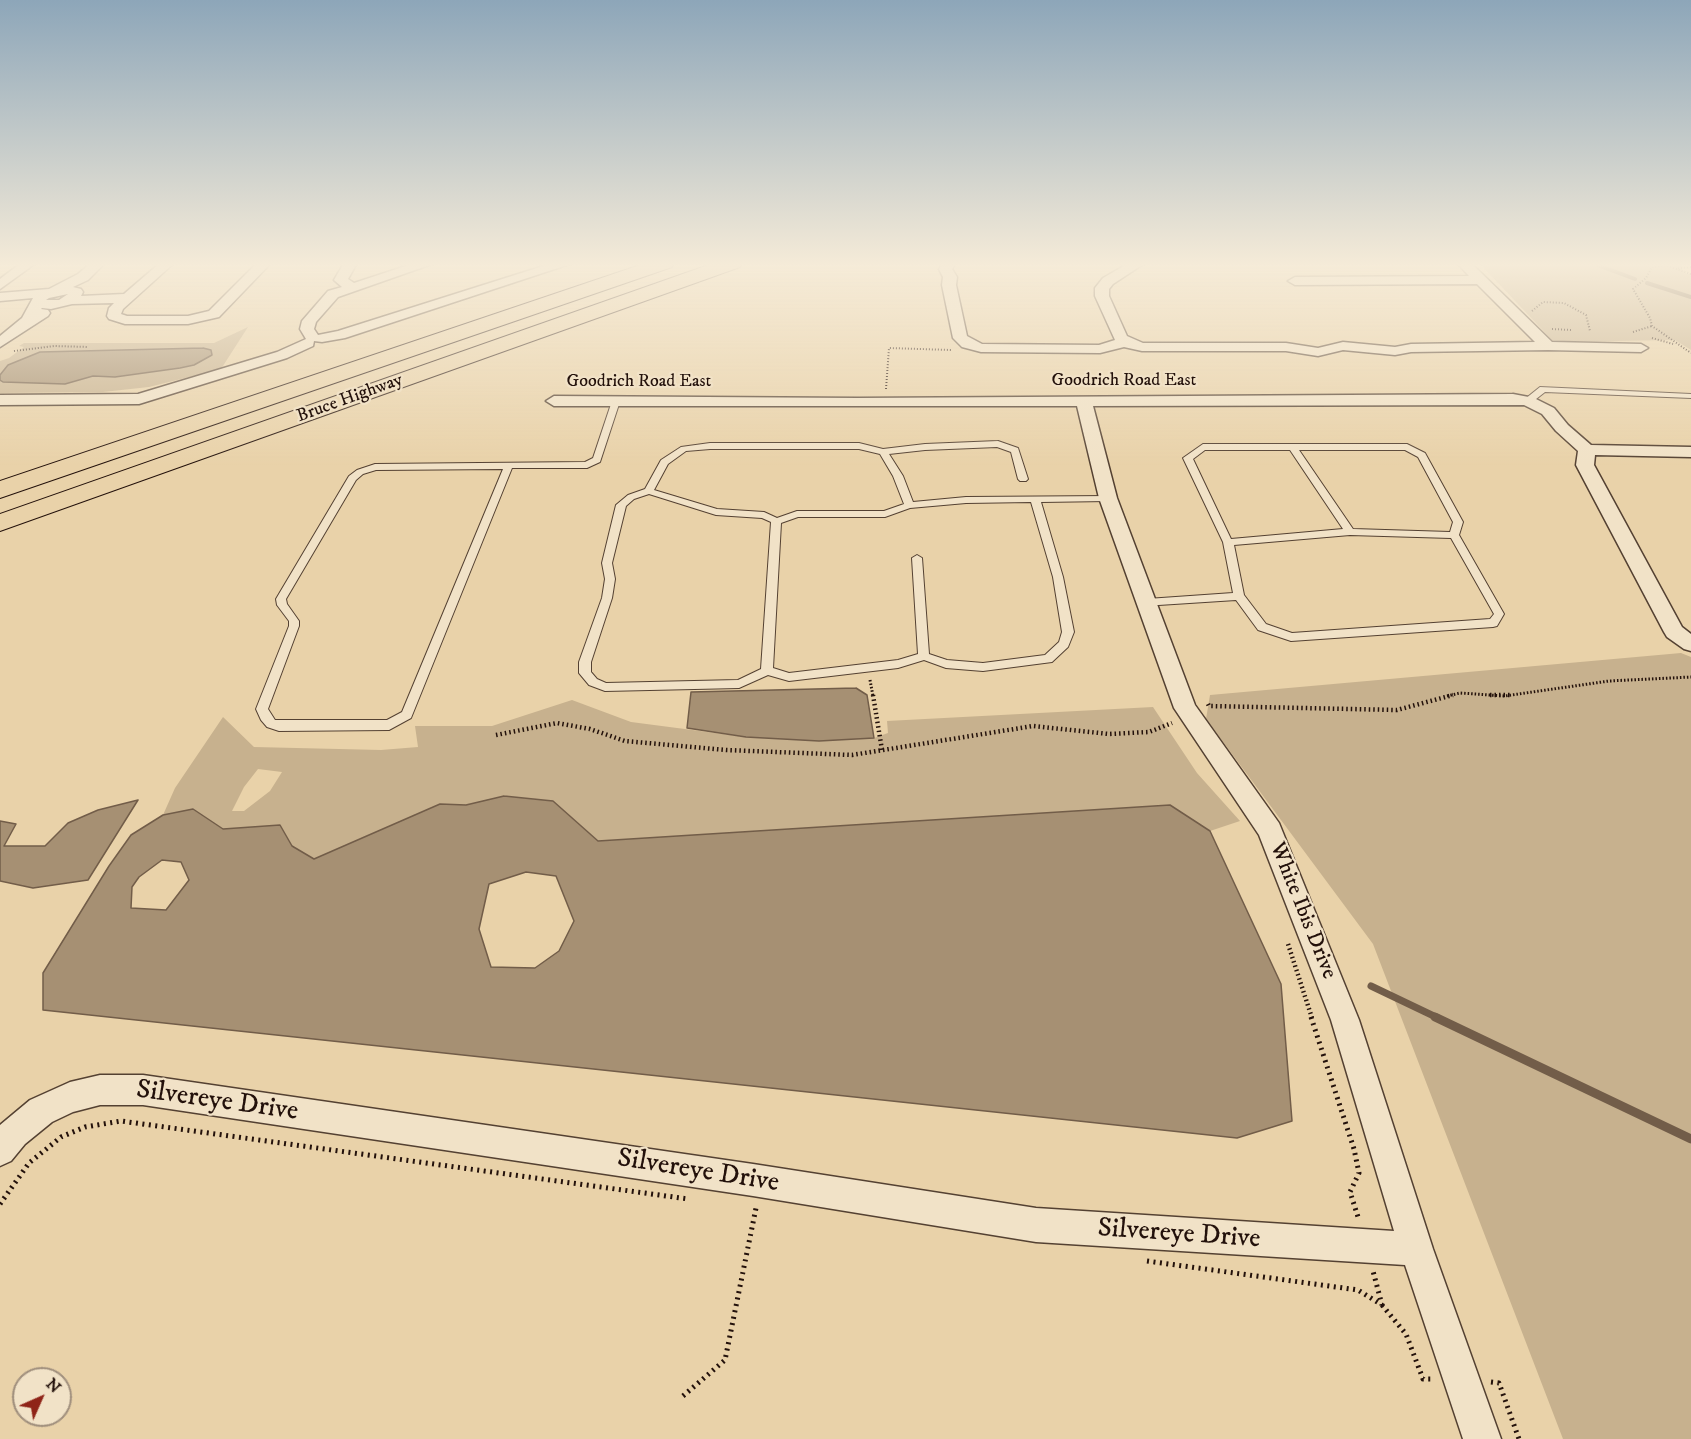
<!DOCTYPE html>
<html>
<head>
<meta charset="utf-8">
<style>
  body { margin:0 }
  #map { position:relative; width:1691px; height:1439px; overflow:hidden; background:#e9d2a9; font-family:"IM FELL DW Pica",serif }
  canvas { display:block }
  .north { position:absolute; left:12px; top:1367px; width:60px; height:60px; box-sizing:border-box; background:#f1e2c7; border:2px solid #9f8e7c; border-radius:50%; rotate:45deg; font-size:16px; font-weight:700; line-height:24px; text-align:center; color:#23110b }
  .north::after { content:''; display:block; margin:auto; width:21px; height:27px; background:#8f2418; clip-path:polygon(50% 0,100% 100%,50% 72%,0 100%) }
</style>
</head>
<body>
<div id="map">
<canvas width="1691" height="1439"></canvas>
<div class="north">N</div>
</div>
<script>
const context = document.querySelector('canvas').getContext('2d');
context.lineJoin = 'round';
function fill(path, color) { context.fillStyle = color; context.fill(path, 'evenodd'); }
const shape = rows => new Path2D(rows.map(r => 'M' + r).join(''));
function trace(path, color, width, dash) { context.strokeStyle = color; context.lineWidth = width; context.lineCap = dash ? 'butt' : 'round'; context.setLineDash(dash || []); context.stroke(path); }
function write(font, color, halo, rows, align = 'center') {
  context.font = font + ' "IM FELL DW Pica",serif'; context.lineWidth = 4.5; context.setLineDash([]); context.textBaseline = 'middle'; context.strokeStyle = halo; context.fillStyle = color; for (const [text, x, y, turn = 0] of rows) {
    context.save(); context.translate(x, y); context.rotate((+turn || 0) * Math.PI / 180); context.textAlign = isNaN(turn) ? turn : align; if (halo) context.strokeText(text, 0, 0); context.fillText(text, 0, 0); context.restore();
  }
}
fill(shape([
  [1479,263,1679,263,1684,273,1691,274,1691,350,1675,340,1554,342],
  [248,327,221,369,149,387,103,392,0,393,0,380,3,382,65,384,93,376,115,377,180,368,194,365,212,355,40,352,8,365,0,375,0,361,9,358,24,347,19,346,24,343,214,343],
  [1681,653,1691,657,1691,1439,1563,1439,1373,944,1206,719,1210,695],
  [572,700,631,722,746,737,874,738,888,733,887,721,1153,707,1197,773,1240,821,1210,831,1170,805,598,841,553,801,504,796,466,805,440,804,314,859,292,846,280,825,223,829,193,809,163,815,175,788,223,717,254,747,381,750,418,747,415,726,492,726],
  [258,769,282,772,270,791,244,811,232,811,244,787]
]), '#c7b18e');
const water = shape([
  [203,348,211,350,212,355,194,365,180,368,115,377,93,376,65,384,3,382,0,380,0,375,8,365,40,352,203,348],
  [856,688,867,695,874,738,819,741,746,737,687,728,691,692,856,688],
  [504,796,553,801,598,841,1170,805,1210,831,1281,984,1292,1121,1237,1138,43,1010,43,973,109,866,131,835,163,815,193,809,223,829,280,825,292,846,314,859,440,804,466,805,504,796],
  [162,860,181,862,189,880,166,910,131,908,132,887,139,877,162,860],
  [526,872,556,876,574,921,559,951,535,968,491,967,479,929,489,884,526,872],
  [138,800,88,880,33,888,0,881,0,821,16,824,4,846,45,846,68,823,98,810,138,800]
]);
fill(water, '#a69073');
trace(water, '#725d49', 1.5);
trace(shape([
  [1592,263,1635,279],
  [1647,283,1691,297]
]), '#725d49', 4);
trace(shape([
  [1371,986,1438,1018]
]), '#725d49', 7);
trace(shape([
  [1435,1017,1691,1139]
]), '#725d49', 9);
const lane = shape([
  [1540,387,1691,394,1691,398,1545,392,1531,403,1525,403,1525,399,1540,387],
  [616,398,620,401,600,462,587,468,512,468,411,718,389,730,279,731,267,727,261,720,256,709,289,626,289,621,277,605,276,599,349,476,357,470,375,464,585,462,593,458,612,401,616,398],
  [503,469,402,712,387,720,275,720,268,709,299,626,299,621,287,604,286,599,356,480,363,474,376,470,503,469],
  [998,441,1018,448,1028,479,1026,481,1020,481,1018,479,1011,452,997,447,925,450,889,454,903,476,913,502,966,497,1111,496,1113,498,1108,501,1041,502,1063,577,1074,632,1068,647,1052,662,983,671,946,668,924,660,898,668,789,681,768,675,739,688,605,691,589,685,579,673,579,662,602,598,605,579,602,563,616,505,628,495,645,489,661,460,681,447,710,443,859,443,883,449,925,444,998,441],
  [710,449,859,449,880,454,893,476,904,504,884,511,797,511,777,518,764,512,717,509,654,490,668,464,686,451,710,449],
  [649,494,716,515,762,518,771,522,761,669,738,680,606,683,597,679,591,672,591,662,612,598,615,579,612,563,626,506,634,499,649,494],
  [1031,502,1053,577,1062,632,1059,642,1045,655,983,663,947,660,929,654,922,558,917,555,912,558,918,654,898,660,789,673,773,668,781,523,798,517,885,517,910,508,966,503,1031,502],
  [1203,444,1407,444,1425,453,1463,522,1459,535,1504,614,1497,626,1493,627,1291,641,1258,630,1236,600,1143,606,1142,603,1147,599,1233,593,1223,542,1183,458,1203,444],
  [1205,450,1290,450,1343,529,1231,539,1193,459,1205,450],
  [1299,450,1405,450,1418,457,1453,522,1450,532,1353,529,1299,450],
  [1350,535,1451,538,1494,614,1490,619,1292,633,1266,624,1244,595,1234,545,1350,535]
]);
const street = shape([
  [21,263,36,263,0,289,0,279,21,263],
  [91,263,105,263,88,280,73,287,81,289,83,292,81,296,124,294,160,263,174,263,123,309,121,314,127,316,188,316,209,311,257,263,271,263,219,317,188,324,125,324,109,319,107,316,109,308,114,303,72,304,51,309,42,308,41,309,48,310,50,313,48,316,0,347,0,336,22,318,33,298,0,301,0,293,49,289,78,274,91,263],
  [68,294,59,300,46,300,49,298,68,294],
  [344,263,357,263,348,279,354,283,415,263,435,263,338,297,316,322,314,329,318,335,338,331,553,263,573,263,345,338,322,342,314,341,313,346,287,358,139,404,0,405,0,395,138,394,277,352,306,339,300,329,302,321,328,291,342,287,334,280,344,263],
  [943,263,956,263,952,269,957,277,956,285,967,336,982,344,1099,345,1115,340,1095,296,1095,288,1103,278,1129,263,1145,263,1113,284,1109,289,1109,296,1127,336,1143,343,1286,343,1318,348,1343,342,1395,347,1411,344,1535,342,1477,284,1295,285,1288,281,1295,277,1469,276,1457,263,1471,263,1552,342,1641,344,1648,348,1641,352,1548,350,1411,352,1395,355,1343,350,1318,356,1286,351,1142,351,1124,347,1100,353,981,352,962,347,953,338,942,285,943,277,939,269,943,263],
  [1513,394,1534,398,1554,408,1568,425,1591,445,1691,447,1691,457,1595,455,1594,465,1682,627,1691,634,1691,651,1684,649,1667,637,1664,632,1576,465,1578,451,1556,431,1542,414,1524,405,1093,406,1117,498,1195,705,1279,823,1359,1020,1433,1249,1501,1439,1463,1439,1405,1265,1036,1242,753,1196,143,1105,100,1105,73,1112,52,1122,25,1144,11,1161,0,1166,0,1125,30,1100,70,1082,100,1075,143,1075,753,1164,1036,1208,1394,1231,1331,1020,1259,835,1174,708,1099,498,1077,406,554,406,546,401,554,396,858,398,1513,394]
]);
const highway = shape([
  [646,263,674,263,672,267,0,498,0,481,646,263],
  [714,263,742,263,740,267,0,531,0,514,714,263]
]);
trace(lane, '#544132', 2);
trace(street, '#544132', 3);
trace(highway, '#23110b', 2);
trace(shape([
  [1678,268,1691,267],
  [1691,274,1668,266,1652,267,1646,278,1633,289,1650,318,1652,326,1691,353],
  [1532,311,1543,302,1564,303,1586,315,1590,331],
  [1552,329,1571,330],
  [1633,332,1652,326],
  [1652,338,1673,344],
  [14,351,54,346,88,347],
  [886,389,889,348,951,350]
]), '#23110b', 2, [1, 2]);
trace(shape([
  [870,680,873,696],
  [1447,696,1460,693,1505,696,1609,681,1691,677]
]), '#23110b', 3, [1.5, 2]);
trace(shape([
  [873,695,882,750],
  [1490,695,1512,695],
  [1208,704,1209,706,1397,710,1453,695],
  [496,735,557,723,590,729,625,741,726,750,852,755,1033,726,1109,734,1149,732,1172,723],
  [1288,944,1312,1018]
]), '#23110b', 4.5, [1.5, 3]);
trace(shape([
  [1311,1017,1354,1149,1359,1173,1350,1192,1359,1220],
  [0,1204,29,1163,61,1137,85,1127,121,1121,688,1199],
  [1147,1261,1358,1290,1382,1305,1373,1271],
  [1382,1305,1406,1334,1423,1379,1433,1379],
  [1491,1382,1499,1383,1519,1439],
  [683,1396,725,1360,756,1208]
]), '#23110b', 5, [2, 4.5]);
fill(lane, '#f1e2c7');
fill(street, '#f1e2c7');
fill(highway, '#e9d2a9');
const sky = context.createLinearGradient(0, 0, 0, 465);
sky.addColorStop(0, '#8da6b9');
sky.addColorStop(0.57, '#f5ebd8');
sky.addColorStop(1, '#f5ebd800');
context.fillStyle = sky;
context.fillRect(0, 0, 1691, 465);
write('18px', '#23110b', '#f1e2c7', [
  ["Goodrich Road East",1124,381],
  ["Goodrich Road East",639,382],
  ["Bruce Highway",350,399,-20]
]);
write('22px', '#23110b', '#f1e2c7', [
  ["White Ibis Drive",1302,911,68]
]);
write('27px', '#23110b', '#f1e2c7', [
  ["Silvereye Drive",217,1102,8],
  ["Silvereye Drive",698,1172,9],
  ["Silvereye Drive",1179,1235,4]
]);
</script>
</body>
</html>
